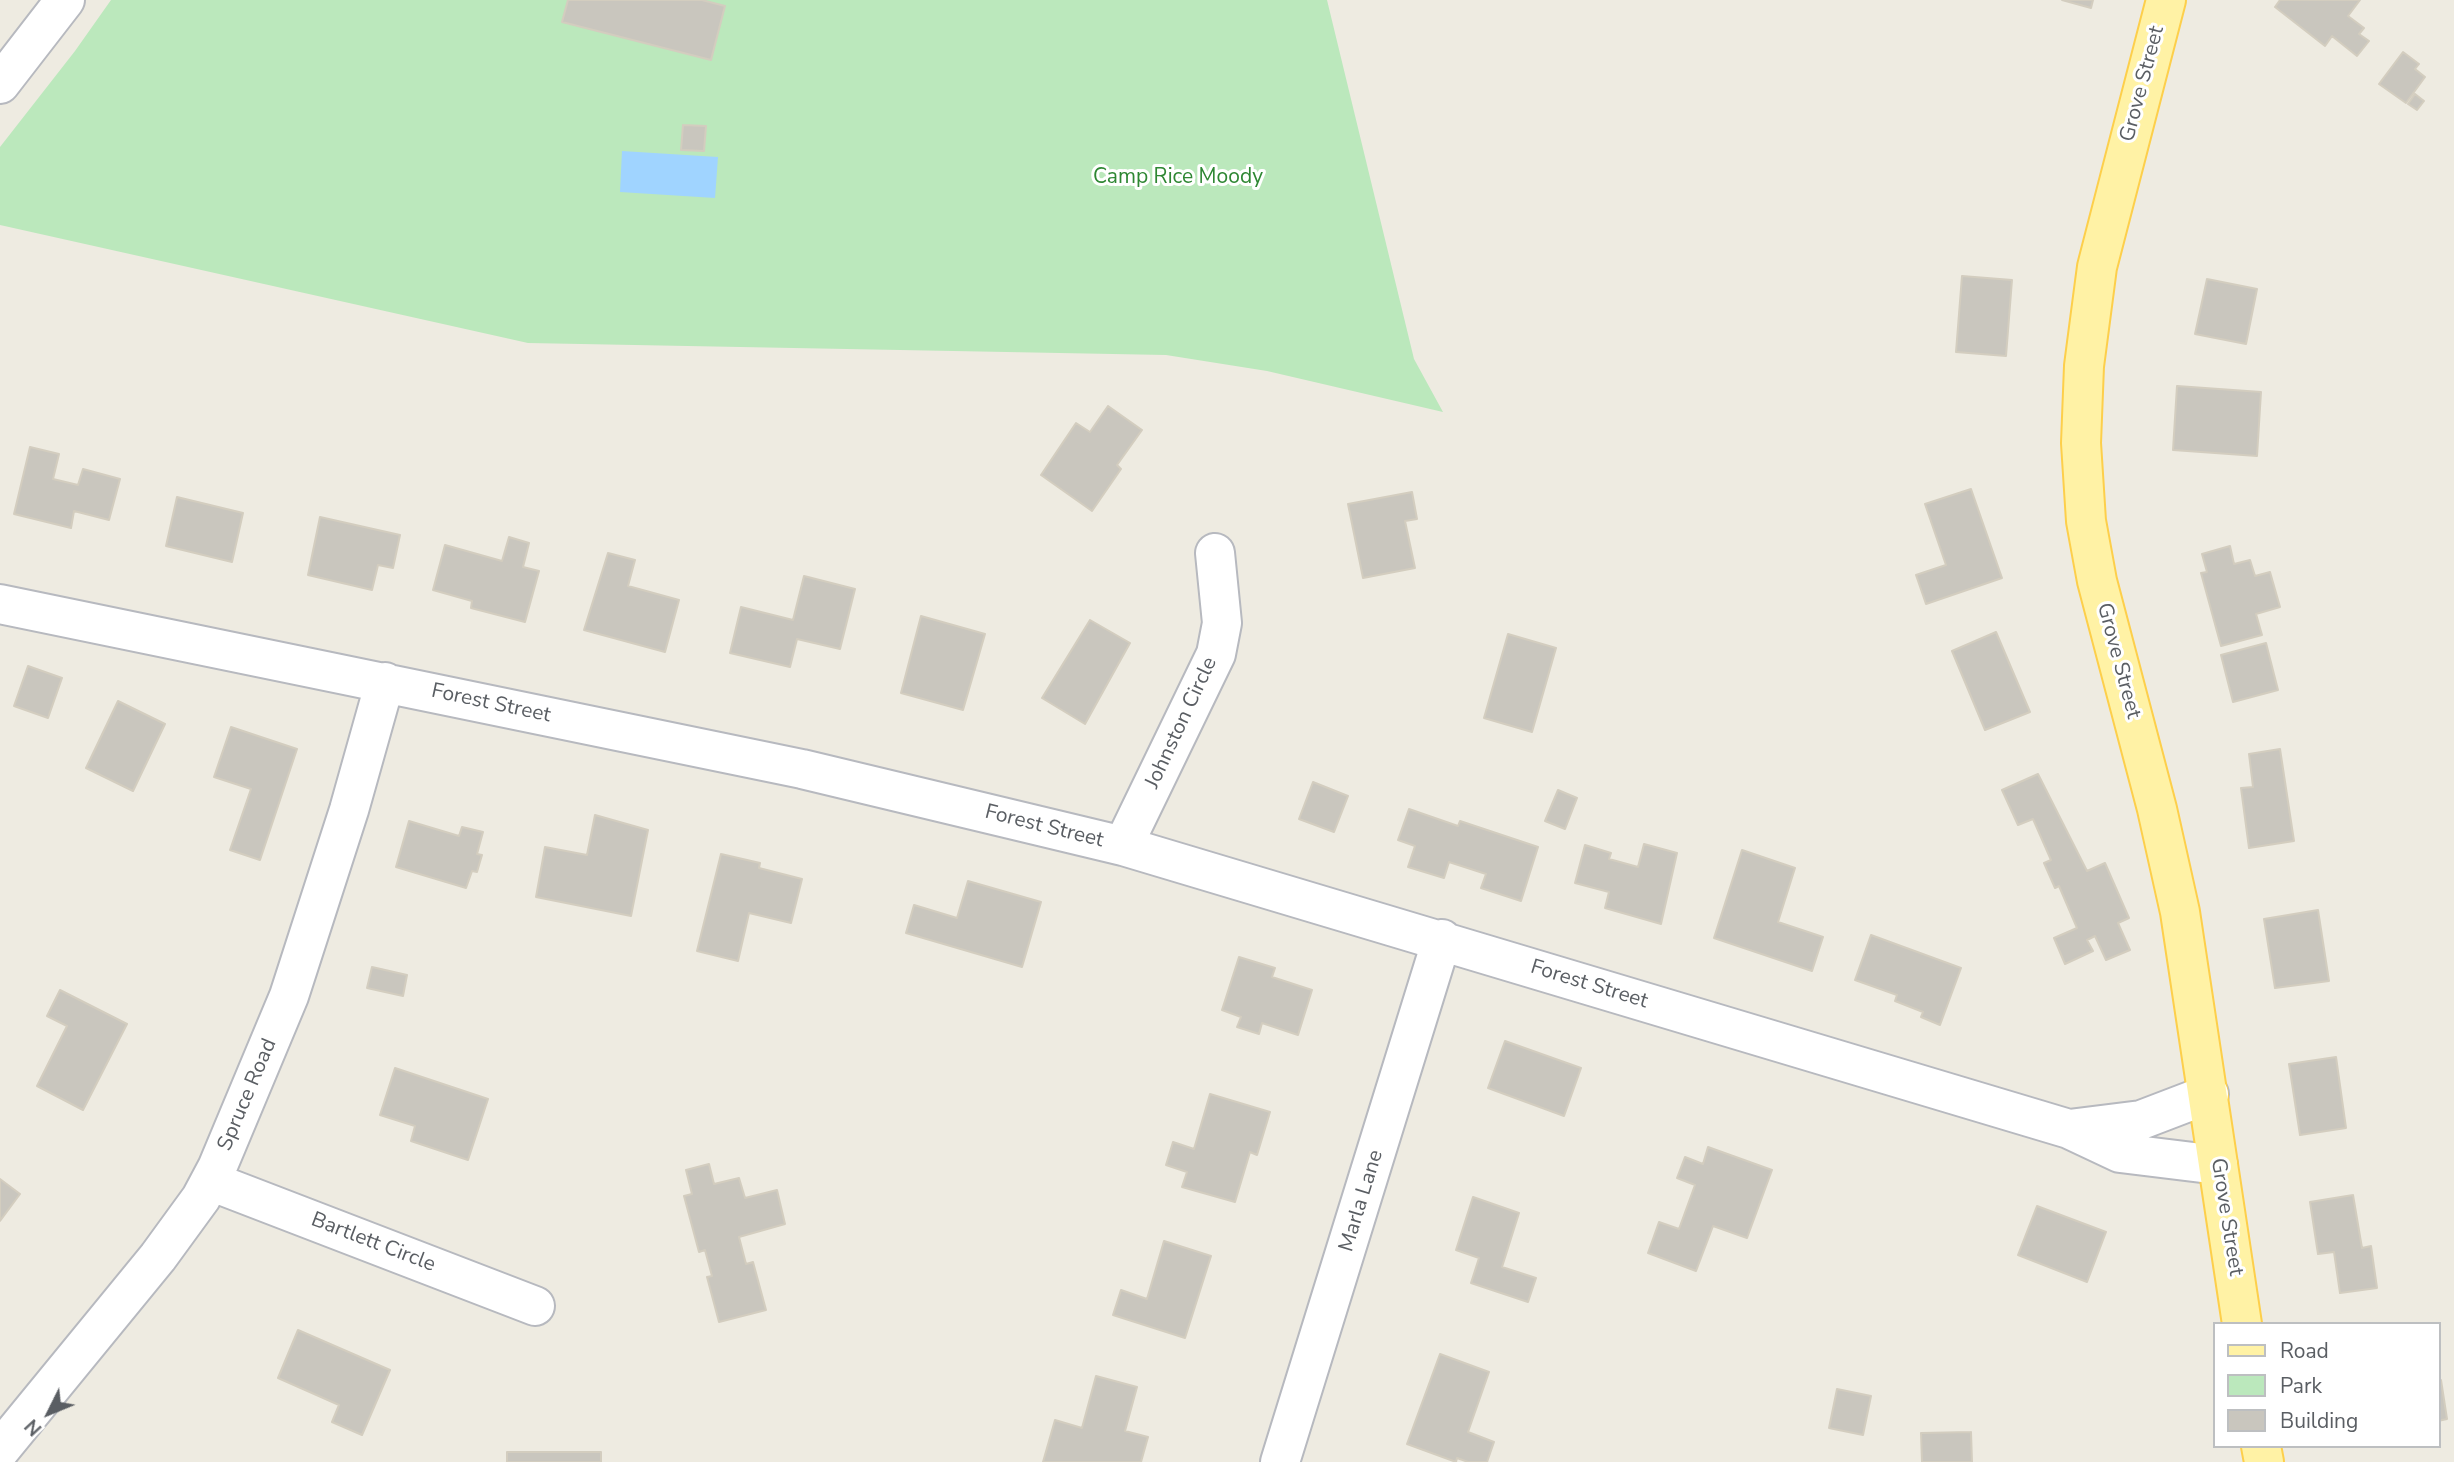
<!DOCTYPE html>
<html>
<head>
<meta charset="utf-8">
<style>
  body { margin:0 }
  #map { position:relative; width:2454px; height:1462px; overflow:hidden; background:#eeebe1; font-family:"Nunito Sans",sans-serif }
  canvas { display:block }
  .legend { position:absolute; left:2213px; top:1322px; width:228px; height:126px; box-sizing:border-box; background:#fff; border:2px solid #bdbfc1; margin:0; padding:9px 12px; list-style:none; font-size:21px; color:#5a5e63 }
  .legend li { display:flex; align-items:center; gap:14px; height:35px }
  .legend b { width:35px; border:2px solid #bdbfc1 }
  .north { position:absolute; left:14px; top:1378px; width:70px; height:70px; -webkit-text-stroke:5px #fff; paint-order:stroke; rotate:227deg; font-size:19px; font-weight:700; line-height:28px; text-align:center; color:#5a5e63 }
  .north::after { content:''; display:block; margin:auto; width:24px; height:32px; background:#5a5e63; clip-path:polygon(50% 0,100% 100%,50% 72%,0 100%) }
</style>
</head>
<body>
<div id="map">
<canvas width="2454" height="1462"></canvas>
<ul class="legend">
<li><b style="height:9px;background:#fff2a5"></b>Road</li>
<li><b style="height:19px;background:#bbe8bc"></b>Park</li>
<li><b style="height:19px;background:#c9c6be"></b>Building</li>
</ul>
<div class="north">N</div>
</div>
<script>
const context = document.querySelector('canvas').getContext('2d');
context.lineJoin = 'round';
function fill(path, color) { context.fillStyle = color; context.fill(path, 'evenodd'); }
const shape = rows => new Path2D(rows.map(r => 'M' + r).join(''));
function trace(path, color, width, dash) { context.strokeStyle = color; context.lineWidth = width; context.lineCap = dash ? 'butt' : 'round'; context.setLineDash(dash || []); context.stroke(path); }
function write(font, color, halo, rows, align = 'center') {
  context.font = font + ' "Nunito Sans",sans-serif'; context.lineWidth = 6; context.setLineDash([]); context.textBaseline = 'middle'; context.strokeStyle = halo; context.fillStyle = color; for (const [text, x, y, turn = 0] of rows) {
    context.save(); context.translate(x, y); context.rotate((+turn || 0) * Math.PI / 180); context.textAlign = isNaN(turn) ? turn : align; if (halo) context.strokeText(text, 0, 0); context.fillText(text, 0, 0); context.restore();
  }
}
fill(shape([
  [111,0,1327,0,1414,359,1443,412,1267,371,1166,355,528,343,0,225,0,147,75,51]
]), '#bbe8bc');
fill(shape([
  [622,151,718,157,715,198,620,192]
]), '#a0d4ff');
const building = shape([
  [568,0,702,0,725,6,711,60,562,22,568,0],
  [2062,0,2093,0,2091,8,2062,0],
  [2280,0,2360,0,2348,16,2364,28,2359,34,2369,41,2357,56,2332,36,2325,46,2275,7,2280,0],
  [2403,52,2419,64,2415,69,2425,77,2406,103,2379,84,2403,52],
  [2415,94,2424,101,2417,110,2408,104,2415,94],
  [683,125,706,126,704,151,681,150,683,125],
  [1962,276,2012,280,2006,356,1956,352,1962,276],
  [2207,279,2257,289,2246,344,2195,334,2207,279],
  [2177,386,2261,392,2257,456,2173,450,2177,386],
  [1108,406,1142,430,1117,465,1121,469,1092,511,1041,475,1076,423,1090,432,1108,406],
  [30,447,59,454,53,479,78,485,83,469,120,479,109,520,74,511,71,528,14,514,30,447],
  [1971,489,2002,578,1926,604,1916,575,1946,565,1925,504,1971,489],
  [1412,492,1417,519,1405,521,1415,568,1363,578,1348,504,1412,492],
  [177,497,243,513,232,562,166,546,177,497],
  [320,517,400,535,393,568,378,565,372,590,308,575,320,517],
  [509,537,529,543,523,567,539,571,525,622,471,608,472,601,433,590,445,545,502,561,509,537],
  [2230,546,2234,564,2250,560,2255,576,2270,572,2280,607,2256,614,2262,635,2221,646,2201,573,2207,572,2202,554,2230,546],
  [608,553,635,560,628,586,679,600,665,652,584,630,608,553],
  [804,576,855,589,840,649,797,639,790,667,730,653,741,607,793,620,804,576],
  [921,616,985,634,963,710,901,693,921,616],
  [1090,620,1130,643,1085,724,1042,698,1090,620],
  [1996,632,2030,712,1985,730,1952,651,1996,632],
  [1508,634,1556,648,1532,732,1484,718,1508,634],
  [2266,643,2278,690,2233,702,2221,655,2266,643],
  [28,666,62,678,48,718,14,706,28,666],
  [118,701,165,724,133,791,86,768,118,701],
  [231,727,297,749,260,860,230,850,251,789,214,777,231,727],
  [2280,749,2294,841,2249,848,2241,788,2253,787,2249,754,2280,749],
  [2038,774,2087,871,2105,863,2129,918,2118,923,2130,950,2106,960,2095,936,2087,940,2093,951,2065,964,2054,938,2077,928,2059,886,2055,888,2044,863,2051,860,2033,819,2018,825,2002,790,2038,774],
  [1313,782,1348,796,1334,832,1299,819,1313,782],
  [1558,790,1577,798,1565,829,1545,821,1558,790],
  [1409,809,1458,826,1460,821,1538,847,1521,901,1481,888,1486,874,1449,862,1444,878,1408,867,1415,846,1398,840,1409,809],
  [595,815,648,830,631,916,536,897,545,847,587,855,595,815],
  [409,821,459,836,462,827,483,832,477,854,482,855,477,872,472,871,466,888,396,867,409,821],
  [1644,844,1677,853,1661,924,1605,908,1609,892,1575,883,1585,845,1611,853,1609,859,1638,867,1644,844],
  [1742,850,1795,868,1778,922,1823,937,1812,971,1714,938,1742,850],
  [721,854,760,863,759,868,802,879,791,923,749,913,738,961,697,951,721,854],
  [968,881,1041,902,1022,967,906,933,914,905,957,918,968,881],
  [2318,910,2329,981,2275,988,2264,919,2318,910],
  [1871,935,1961,968,1940,1025,1921,1017,1923,1012,1895,1001,1897,995,1855,980,1871,935],
  [1239,957,1275,968,1272,977,1312,990,1298,1035,1262,1023,1259,1034,1237,1027,1241,1017,1222,1010,1239,957],
  [372,967,407,975,403,996,367,988,372,967],
  [60,990,127,1024,83,1110,37,1086,67,1026,47,1016,60,990],
  [1505,1041,1581,1068,1564,1116,1488,1088,1505,1041],
  [2336,1057,2346,1128,2300,1135,2289,1064,2336,1057],
  [395,1068,488,1099,468,1160,411,1141,415,1126,380,1115,395,1068],
  [1210,1094,1270,1112,1257,1155,1250,1152,1235,1202,1182,1187,1187,1172,1166,1165,1173,1142,1194,1149,1210,1094],
  [1708,1147,1772,1170,1747,1238,1713,1226,1696,1271,1648,1253,1659,1222,1679,1229,1695,1185,1677,1178,1685,1157,1703,1164,1708,1147],
  [709,1164,714,1184,739,1178,745,1198,777,1190,785,1224,739,1237,746,1264,753,1262,766,1310,719,1322,707,1277,712,1276,705,1250,699,1252,684,1196,692,1194,686,1170,709,1164],
  [0,1179,20,1194,0,1221,0,1179],
  [2353,1195,2362,1248,2371,1246,2377,1288,2340,1293,2334,1252,2318,1254,2310,1202,2353,1195],
  [1473,1197,1519,1213,1502,1267,1536,1278,1528,1302,1471,1283,1479,1258,1456,1250,1473,1197],
  [2037,1206,2106,1232,2087,1282,2018,1255,2037,1206],
  [1164,1241,1211,1256,1185,1338,1113,1315,1121,1290,1147,1299,1164,1241],
  [298,1330,390,1370,362,1435,332,1422,339,1405,278,1378,298,1330],
  [1440,1354,1489,1372,1468,1432,1494,1442,1487,1462,1468,1462,1457,1458,1456,1462,1407,1444,1440,1354],
  [1096,1376,1137,1387,1125,1431,1148,1437,1141,1462,1043,1462,1055,1420,1082,1428,1096,1376],
  [2438,1380,2441,1380,2447,1419,2438,1421,2438,1380],
  [1837,1389,1871,1396,1863,1435,1829,1428,1837,1389],
  [1971,1432,1972,1462,1922,1462,1921,1433,1971,1432],
  [507,1452,601,1452,601,1462,507,1462,507,1452]
]);
fill(building, '#c9c6be');
trace(building, '#d3cdbf', 2);
const minor = shape([
  [0,84,65,0],
  [0,604,802,769,1123,846,2069,1129,2120,1153,2218,1165],
  [1123,846,1216,654,1222,623,1215,553],
  [2069,1129,2141,1120,2209,1094],
  [210,1181,535,1306],
  [0,1450,158,1257,201,1198,217,1168,289,996,349,810,385,682],
  [1280,1462,1442,939]
]);
const major = shape([
  [2166,0,2097,267,2084,366,2081,443,2086,521,2097,581,2157,809,2180,912,2242,1324],
  [2261,1446,2264,1462]
]);
trace(minor, '#b7b9bf', 42);
trace(major, '#fdcf4b', 42);
trace(minor, '#fff', 38);
trace(major, '#fff2a5', 38);
write('21px', '#5a5e63', '#fff', [
  ["Grove Street",2143,84,-75],
  ["Grove Street",2118,661,75],
  ["Forest Street",491,704,12],
  ["Johnston Circle",1182,723,-65],
  ["Forest Street",1044,827,14],
  ["Forest Street",1589,985,17],
  ["Spruce Road",248,1095,-67],
  ["Marla Lane",1362,1201,-73],
  ["Grove Street",2226,1217,81],
  ["Bartlett Circle",373,1243,21]
]);
write('21px', '#2e8733', '#fff', [
  ["Camp Rice Moody",1178,178]
]);
</script>
</body>
</html>
